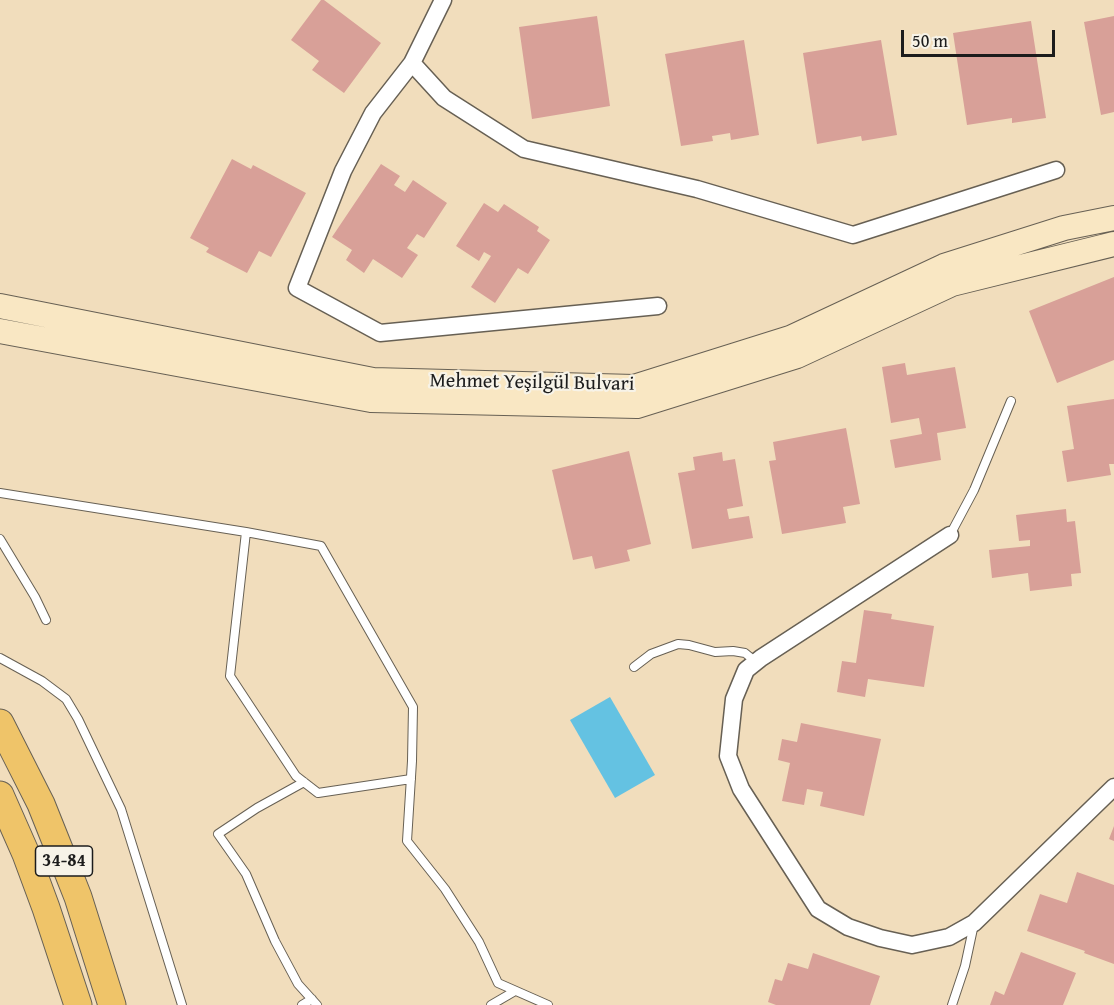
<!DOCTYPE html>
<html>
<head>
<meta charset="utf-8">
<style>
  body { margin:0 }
  #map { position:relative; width:1114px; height:1005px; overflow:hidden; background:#f1ddbc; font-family:"Gentium Book Plus",serif }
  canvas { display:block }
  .scale { position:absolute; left:901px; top:30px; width:154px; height:27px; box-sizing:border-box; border:3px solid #1c1c1c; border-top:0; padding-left:8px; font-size:18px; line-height:21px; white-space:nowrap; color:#1c1c1c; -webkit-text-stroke:4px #f7f3e8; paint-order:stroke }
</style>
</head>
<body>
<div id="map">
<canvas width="1114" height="1005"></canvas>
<div class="scale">50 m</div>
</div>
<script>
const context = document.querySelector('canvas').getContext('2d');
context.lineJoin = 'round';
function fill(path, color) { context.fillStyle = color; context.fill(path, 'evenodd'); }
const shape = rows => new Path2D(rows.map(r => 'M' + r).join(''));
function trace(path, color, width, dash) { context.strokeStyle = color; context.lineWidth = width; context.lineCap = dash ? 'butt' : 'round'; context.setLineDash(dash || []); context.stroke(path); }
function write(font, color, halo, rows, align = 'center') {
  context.font = font + ' "Gentium Book Plus",serif'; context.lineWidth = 4.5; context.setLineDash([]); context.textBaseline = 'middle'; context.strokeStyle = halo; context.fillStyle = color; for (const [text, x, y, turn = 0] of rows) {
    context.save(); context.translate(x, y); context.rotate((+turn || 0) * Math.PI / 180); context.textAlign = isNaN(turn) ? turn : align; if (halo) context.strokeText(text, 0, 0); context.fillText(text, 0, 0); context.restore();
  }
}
fill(shape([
  [610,697,655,775,615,798,570,720]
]), '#64c2e2');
fill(shape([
  [321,0,324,0,381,43,344,93,312,70,319,61,291,40],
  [597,16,610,106,532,119,519,27],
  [1114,16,1114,112,1101,115,1084,22],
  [1031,21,1046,118,1012,123,1012,118,967,125,953,33],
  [744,40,759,135,731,140,730,133,712,136,713,141,681,146,665,54],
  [881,40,897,135,862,141,861,136,817,144,803,53],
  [232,159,251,169,253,165,306,193,271,257,259,251,247,273,206,252,209,248,190,238],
  [381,164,400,176,394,185,405,192,413,180,447,203,424,238,417,234,407,248,418,255,402,278,373,259,364,273,346,260,352,250,332,237],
  [484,203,498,212,504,204,539,227,537,231,550,240,528,274,518,268,495,303,471,287,491,256,484,252,479,261,456,246],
  [1114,277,1114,360,1057,383,1029,311],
  [905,363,907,375,955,367,966,428,937,433,941,460,895,468,890,440,922,434,919,418,891,423,882,367],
  [1114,399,1114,464,1109,464,1111,475,1067,482,1062,451,1074,449,1067,406],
  [846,428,860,504,843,507,846,523,782,534,769,461,776,460,773,442],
  [629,451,651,544,627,550,630,561,595,569,592,556,573,560,552,470],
  [722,452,723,461,735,459,743,506,727,509,729,519,749,516,753,538,692,549,678,473,695,470,693,457],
  [1066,509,1067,522,1075,521,1081,573,1071,574,1072,586,1030,591,1028,573,992,578,989,550,1030,546,1030,540,1019,541,1016,515],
  [864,610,892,614,891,619,934,626,924,687,868,679,865,697,837,692,842,661,856,663],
  [801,723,881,739,864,816,820,806,823,792,807,789,804,805,782,801,790,763,778,760,782,739,797,742],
  [1114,826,1114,841,1109,839],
  [1077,872,1114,885,1114,964,1084,953,1085,951,1027,931,1040,894,1067,903],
  [1021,952,1076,973,1063,1005,990,1005,995,991,1004,995],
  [813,953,880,976,870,1005,776,1005,768,1002,775,979,782,981,788,963,808,969]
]), '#d8a098');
const lane = shape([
  [0,493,246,532,321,546,413,707,412,761,407,841,445,889,479,942,498,983,548,1005],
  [246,532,230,676,296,776,318,793,411,779],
  [950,535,974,490,1011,401],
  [0,539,35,597,46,620],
  [0,658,42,681,66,699,78,719,121,809,182,1005],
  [634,667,651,654,678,644,689,645,715,652,733,651,745,653,756,662],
  [304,782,257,808,218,834,246,874,275,941,298,984,317,1005],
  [302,1005,312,999],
  [491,1005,515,991],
  [952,1005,965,966,974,924]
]);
const street = shape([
  [412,63,443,0],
  [658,306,380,333,297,288,343,171,373,113,412,63,444,98,524,149,697,189,853,235,1056,170],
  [950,535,761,658,746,670,734,699,728,756,741,789,818,909,848,927,880,938,912,945,949,937,974,923,1114,787]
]);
const secondary = shape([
  [0,306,373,380,634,387,790,338,944,266,1064,228,1114,218],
  [0,331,371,400,637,406,797,356,952,284,1114,244]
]);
const primary = shape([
  [0,723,41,804,59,849,78,897,112,1005],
  [0,795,26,854,46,908,78,1005]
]);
trace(lane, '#676054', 10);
trace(street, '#676054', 19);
trace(secondary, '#676054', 26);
trace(primary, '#676054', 29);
trace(lane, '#fff', 8);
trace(street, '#fff', 16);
trace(secondary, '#f9e7c3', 24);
trace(primary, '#efc469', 27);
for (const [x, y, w] of [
  [64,861,57]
]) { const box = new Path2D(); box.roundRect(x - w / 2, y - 15, w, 30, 4.5); context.fillStyle = '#f7f3e8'; context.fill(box); trace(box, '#1c1c1c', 1.5); }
write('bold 18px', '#1c1c1c', null, [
  ["34-84",64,861]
]);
write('20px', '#1c1c1c', '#f7f3e8', [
  ["Mehmet Yeşilgül Bulvari",532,383,1]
]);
</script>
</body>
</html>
